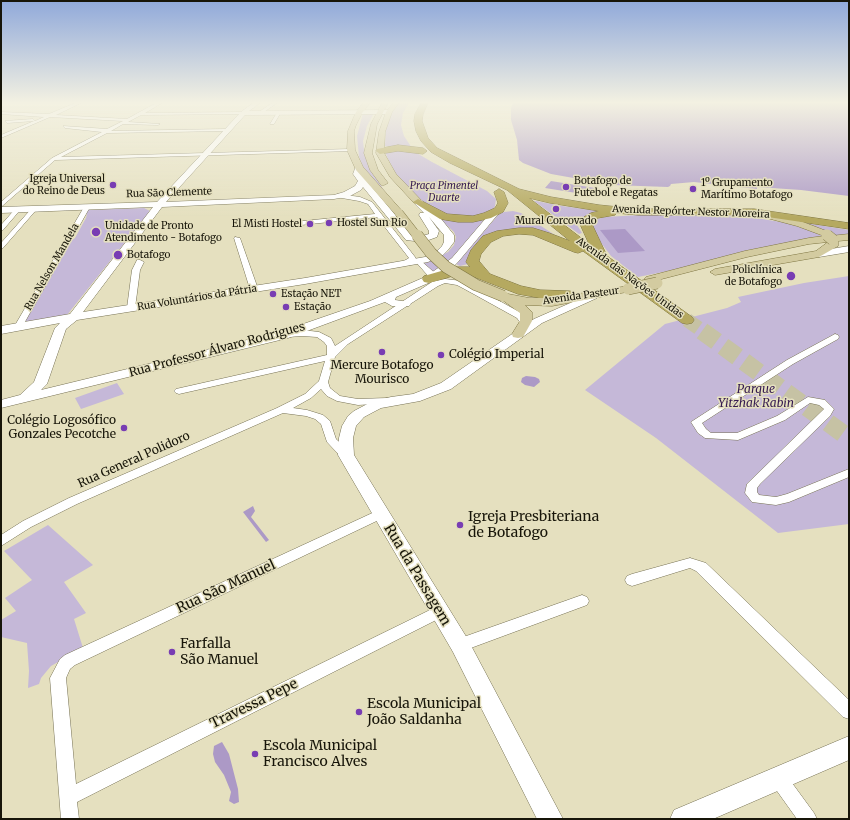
<!DOCTYPE html>
<html>
<head>
<meta charset="utf-8">
<style>
  body { margin:0 }
  #map { position:relative; width:850px; height:820px; overflow:hidden; background:#e5e0bf; font-family:Merriweather,serif }
  canvas { display:block }
  .frame { position:absolute; inset:0; border:2px solid #171509; pointer-events:none }
</style>
</head>
<body>
<div id="map">
<canvas width="850" height="820"></canvas>
<div class="frame"></div>
</div>
<script>
const context = document.querySelector('canvas').getContext('2d');
context.lineJoin = 'round';
function fill(path, color) { context.fillStyle = color; context.fill(path, 'evenodd'); }
const shape = rows => new Path2D(rows.map(r => 'M' + r).join(''));
function trace(path, color, width, dash) { context.strokeStyle = color; context.lineWidth = width; context.lineCap = dash ? 'butt' : 'round'; context.setLineDash(dash || []); context.stroke(path); }
function write(font, color, halo, rows, align = 'center') {
  context.font = font + ' Merriweather,serif'; context.lineWidth = 3; context.setLineDash([]); context.textBaseline = 'middle'; context.strokeStyle = halo; context.fillStyle = color; for (const [text, x, y, turn = 0] of rows) {
    context.save(); context.translate(x, y); context.rotate((+turn || 0) * Math.PI / 180); context.textAlign = isNaN(turn) ? turn : align; if (halo) context.strokeText(text, 0, 0); context.fillText(text, 0, 0); context.restore();
  }
}
fill(shape([
  [399,103,409,103,403,113,401,125,404,136,412,148,385,146,386,124,393,109],
  [363,113,374,113,367,126,363,141,364,150,365,156,384,191,365,172,359,157,357,136],
  [387,150,415,152,432,162,487,191,496,199,495,206,493,210,483,216,454,217,429,208,397,176,387,157,385,151],
  [534,201,536,201,562,206,598,211,579,220,577,225,582,233,579,234],
  [144,208,150,211,67,315,26,322,25,320,71,241,75,238,86,218,87,214,85,214,87,210],
  [513,211,521,213,561,239,542,233,501,231,468,264,460,266,456,264,499,214,504,212],
  [731,214,787,223,814,232,826,238,749,250,698,265,638,277,611,256,589,227,590,221,605,217,640,215],
  [438,217,483,220,482,224,451,259,433,272,423,264,448,252,454,245,456,237,454,232],
  [799,222,849,230,849,236,837,237,822,229],
  [849,276,849,524,778,533,656,438,585,390,665,324,727,308,741,302,738,297,804,283],
  [117,383,124,394,81,409,75,398],
  [48,525,93,565,64,582,86,613,74,619,83,648,51,666,41,678,39,684,28,688,29,671,27,643,1,637,1,620,16,611,5,598,32,580,4,551]
]), '#c5b8d8');
fill(shape([
  [513,103,849,103,849,196,801,190,757,187,757,189,694,182,671,184,670,186,668,187,613,185,551,174,523,163,519,160,517,140,511,120,511,108],
  [551,181,595,188,589,195,545,188],
  [625,229,645,251,618,253,600,230],
  [526,376,535,377,539,379,540,382,534,387,525,385,521,382,522,378],
  [253,506,255,511,251,517,269,540,266,542,243,512],
  [222,742,229,754,238,789,239,802,234,804,229,801,231,792,224,775,215,762,213,754,214,746]
]), '#ac99c6');
trace(shape([
  [687,320,704,332]
]), '#c6c2a4', 14, [14, 6]);
trace(shape([
  [702,331,849,438]
]), '#c6c2a4', 18, [18, 8]);
const street = shape([
  [75,103,81,103,56,115,127,119,156,103,162,103,145,113,243,112,245,113,243,114,141,115,128,122,160,124,158,125,123,124,111,131,227,129,229,130,227,131,107,133,61,157,351,149,353,150,351,151,55,160,1,207,1,202,52,158,102,132,65,128,63,126,107,129,123,121,50,117,1,138,1,135,34,121,7,123,5,121,33,119,35,121,44,117,1,114,1,112,49,114,75,103],
  [272,103,277,103,261,114,259,114,259,112,272,103],
  [278,111,281,112,274,124,270,124,278,111],
  [338,194,360,197,372,202,415,257,416,259,420,260,436,274,436,278,430,278,415,261,410,265,404,265,404,261,409,258,377,217,282,227,279,225,282,223,375,214,368,204,359,201,336,197,335,196,338,194],
  [87,205,90,207,22,327,21,329,15,329,14,327,84,207,87,205],
  [16,208,21,209,3,230,1,231,1,225,16,208],
  [32,208,37,209,3,248,1,249,1,243,32,208],
  [235,237,240,238,258,289,257,291,254,291,250,289,234,238,235,237],
  [137,260,140,260,144,262,140,270,135,308,131,310,127,308,132,270,137,260],
  [445,279,462,281,476,288,523,314,529,323,528,325,522,325,517,318,470,292,457,285,445,283,438,286,348,344,335,357,328,382,330,388,340,396,358,399,387,398,390,399,392,401,390,403,358,405,337,401,327,396,321,389,311,398,293,408,307,410,323,415,330,421,336,439,350,452,351,455,350,458,342,458,327,442,321,424,315,419,306,416,283,413,77,504,31,527,1,546,1,535,23,521,69,498,277,408,305,394,319,381,325,361,179,394,176,393,174,391,176,389,327,355,327,346,324,342,317,337,302,336,288,337,284,334,288,331,302,330,319,332,331,338,335,346,432,282,445,279],
  [835,334,838,335,839,337,838,339,793,364,702,423,706,429,711,433,737,433,777,416,808,397,825,400,834,409,830,416,760,484,757,488,757,492,759,495,776,497,787,494,849,469,849,477,789,502,776,505,752,502,745,493,747,484,824,409,819,405,810,403,785,420,738,440,705,438,698,433,691,422,787,360,835,334],
  [381,509,385,511,387,514,385,517,75,665,70,669,66,678,76,784,434,608,439,606,444,608,446,612,444,616,77,802,79,819,61,819,50,678,60,659,65,655,381,509],
  [690,558,706,563,849,700,849,719,843,717,696,571,690,568,632,586,627,584,625,580,627,576,632,574,690,558],
  [582,595,587,597,589,601,587,605,460,652,455,650,453,645,455,640,582,595],
  [778,769,784,772,814,813,817,819,797,819,772,784,769,778,772,772,778,769]
]);
const secondary = shape([
  [253,103,260,103,249,111,389,110,392,112,389,114,245,115,166,202,334,195,344,192,355,186,358,181,353,174,356,166,359,166,363,168,361,174,365,179,412,235,422,236,429,234,429,231,419,215,420,213,424,213,415,204,414,202,415,200,421,200,442,220,454,235,454,242,448,250,443,255,428,262,305,284,77,320,66,329,47,384,41,390,280,332,370,301,425,277,444,264,452,258,492,211,498,211,499,213,458,262,452,268,433,281,396,297,395,300,409,302,411,304,409,306,392,306,385,302,288,338,1,408,1,400,20,395,34,382,55,328,60,323,1,334,1,326,70,314,153,207,1,213,1,207,157,202,241,112,253,103],
  [363,187,406,240,423,242,437,237,439,231,429,217,444,235,444,242,442,246,437,251,425,257,305,278,83,312,162,207,334,199,350,196,361,190,363,187],
  [849,246,849,252,819,257,814,254,819,251,849,246],
  [593,293,597,294,598,296,597,298,542,323,451,389,420,401,381,408,364,417,356,426,353,438,354,455,467,638,563,819,537,819,453,652,338,455,339,438,342,426,348,416,354,411,371,402,391,397,413,394,441,383,534,319,593,293],
  [849,736,849,760,713,819,670,819,674,810,849,736]
]);
const primary = shape([
  [363,103,370,103,362,113,356,125,354,131,355,150,363,167,402,211,404,213,402,215,396,215,356,170,347,150,348,131,356,112,363,103],
  [382,103,388,103,377,124,372,153,378,170,388,183,384,185,381,185,370,170,364,153,371,124,382,103],
  [393,103,399,103,392,112,385,132,384,153,396,174,421,200,422,202,421,204,415,204,390,177,376,153,379,132,386,112,393,103],
  [766,212,803,222,829,232,831,234,830,236,849,234,849,240,838,241,838,246,819,257,715,275,710,272,715,269,816,251,828,242,809,244,747,257,650,282,644,279,646,277,745,251,809,238,824,236,797,226,763,217,761,215,763,213,766,212],
  [628,286,632,287,634,289,632,291,552,306,525,305,532,312,532,321,523,337,518,338,513,337,512,334,520,321,520,313,497,296,499,294,503,293,529,298,552,298,628,286]
]);
const highway = shape([
  [421,103,428,103,423,114,422,121,428,138,437,148,519,189,551,197,599,205,638,209,754,209,849,223,849,229,754,215,638,215,616,213,615,215,598,218,592,221,591,222,607,256,692,317,694,320,692,323,687,324,682,323,583,251,578,253,574,252,533,235,519,234,503,236,491,242,481,254,479,261,490,274,521,286,540,290,569,291,574,292,576,295,574,298,540,298,518,294,469,275,456,275,429,283,424,282,422,279,424,276,455,267,470,267,466,262,471,250,483,236,497,231,519,228,533,228,549,233,570,241,507,190,450,163,431,152,421,141,416,131,414,121,415,114,421,103],
  [529,198,550,203,599,211,591,213,584,217,579,222,589,244,529,198],
  [398,145,423,148,427,151,423,154,398,151,380,154,376,151,377,149,398,145],
  [499,189,504,192,508,203,503,212,491,218,473,222,458,222,440,219,413,202,418,199,447,214,473,216,484,213,495,208,498,203,494,192,499,189]
]);
trace(street, '#777255', 1);
trace(secondary, '#777255', 1);
trace(primary, '#7e7542', 1);
trace(highway, '#7e7542', 1);
fill(street, '#fff');
fill(secondary, '#fff');
fill(primary, '#d3cba0');
fill(highway, '#b5a960');
const primaryBridgeFar1 = shape([
  [399,213,417,236],
  [826,234,828,236]
]);
const primaryBridge = shape([
  [417,235,431,253,446,267,476,285,503,296],
  [827,235,833,240],
  [628,289,657,283]
]);
trace(primaryBridgeFar1, '#7e7542', 9, []);
trace(primaryBridge, '#7e7542', 12, []);
trace(primaryBridgeFar1, '#d3cba0', 8);
trace(primaryBridge, '#d3cba0', 11);
const sky = context.createLinearGradient(0, 0, 0, 218);
sky.addColorStop(0, '#90a9da');
sky.addColorStop(0.47, '#f3f1e2');
sky.addColorStop(1, '#f3f1e200');
context.fillStyle = sky;
context.fillRect(0, 0, 850, 218);
for (const [x, y, r, color] of [
  [113,185,4,"#783db3"],
  [566,187,4,"#783db3"],
  [693,189,4,"#783db3"],
  [556,209,4,"#783db3"],
  [329,223,4,"#783db3"],
  [310,224,4,"#783db3"],
  [96,232,5,"#783db3"],
  [118,255,5,"#783db3"],
  [791,276,5,"#783db3"],
  [273,294,4,"#783db3"],
  [286,307,4,"#783db3"],
  [382,352,4,"#783db3"],
  [441,355,4,"#783db3"],
  [124,428,4,"#783db3"],
  [460,525,4,"#783db3"],
  [172,652,4,"#783db3"],
  [359,712,4,"#783db3"],
  [255,754,4,"#783db3"]
]) { const dot = new Path2D(); dot.arc(x, y, r, 0, 2 * Math.PI); context.fillStyle = color; context.fill(dot); trace(dot, '#e5e0bf', 1.5); }
write('10px', '#171509', '#e5e0bf', [
  ["Igreja Universal",105,179,"right"],
  ["do Reino de Deus",105,191,"right"],
  ["Botafogo de",574,181],
  ["Futebol e Regatas",574,193],
  ["1º Grupamento",701,183],
  ["Marítimo Botafogo",701,195],
  ["Mural Corcovado",556,221,"center"],
  ["Hostel Sun Rio",337,223],
  ["El Misti Hostel",302,224,"right"],
  ["Unidade de Pronto",105,226],
  ["Atendimento - Botafogo",105,238],
  ["Botafogo",127,255],
  ["Policlínica",782,270,"right"],
  ["de Botafogo",782,282,"right"],
  ["Estação NET",281,294],
  ["Estação",294,307]
], 'left');
write('italic 10px', '#351a51', '#e5e0bf', [
  ["Praça Pimentel",444,186],
  ["Duarte",444,198]
]);
write('10px', '#171509', '#e5e0bf', [
  ["Rua São Clemente",169,193,-2],
  ["Avenida Repórter Nestor Moreira",691,212,2],
  ["Rua Nelson Mandela",52,267,-60],
  ["Avenida das Nações Unidas",630,278,36],
  ["Avenida Pasteur",581,296,-8],
  ["Rua Voluntários da Pátria",197,298,-9]
]);
write('12px', '#171509', '#e5e0bf', [
  ["Rua Professor Álvaro Rodrigues",217,350,-15],
  ["Rua General Polidoro",134,460,-24]
]);
write('12px', '#171509', '#e5e0bf', [
  ["Colégio Imperial",449,355],
  ["Mercure Botafogo",382,366,"center"],
  ["Mourisco",382,380,"center"],
  ["Colégio Logosófico",116,421,"right"],
  ["Gonzales Pecotche",116,435,"right"]
], 'left');
write('italic 12px', '#351a51', '#e5e0bf', [
  ["Parque",756,390],
  ["Yitzhak Rabin",756,404]
]);
write('14px', '#171509', '#e5e0bf', [
  ["Igreja Presbiteriana",468,517],
  ["de Botafogo",468,533],
  ["Farfalla",180,644],
  ["São Manuel",180,660],
  ["Escola Municipal",367,704],
  ["João Saldanha",367,720],
  ["Escola Municipal",263,746],
  ["Francisco Alves",263,762]
], 'left');
write('14px', '#171509', '#e5e0bf', [
  ["Rua da Passagem",417,575,59],
  ["Rua São Manuel",226,587,-25],
  ["Travessa Pepe",254,704,-26]
]);
</script>
</body>
</html>
